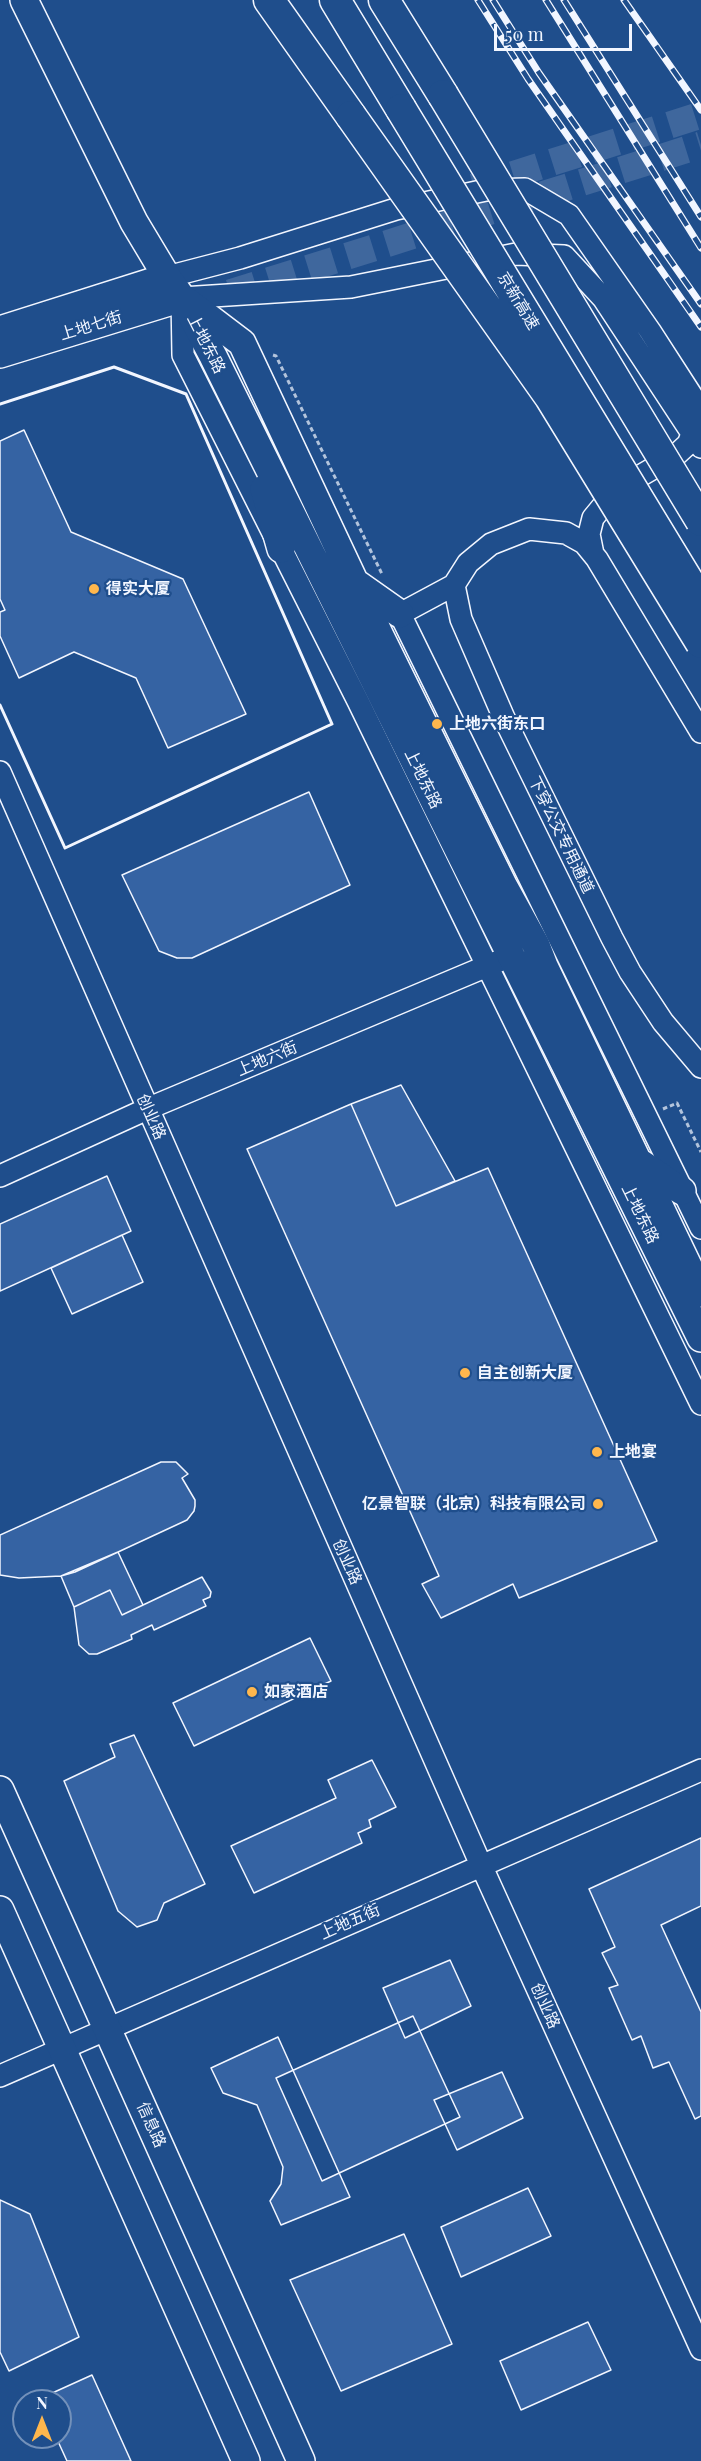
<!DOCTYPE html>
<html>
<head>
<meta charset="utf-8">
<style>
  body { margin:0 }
  #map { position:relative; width:701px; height:2461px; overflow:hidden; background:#1f4e8c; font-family:"Playfair Display",serif }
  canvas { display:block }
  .north { position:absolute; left:12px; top:2389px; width:60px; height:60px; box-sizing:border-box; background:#1f4e8c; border:2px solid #7391ba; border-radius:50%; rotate:0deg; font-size:16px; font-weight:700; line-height:24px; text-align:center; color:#f2f6ff }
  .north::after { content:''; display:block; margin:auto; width:21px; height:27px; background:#ffb74d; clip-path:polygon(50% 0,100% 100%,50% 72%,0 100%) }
  .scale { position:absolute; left:494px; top:24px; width:138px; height:27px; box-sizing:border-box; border:3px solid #f2f6ff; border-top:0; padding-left:8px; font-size:18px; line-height:21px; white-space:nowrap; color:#f2f6ff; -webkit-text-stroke:4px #1f4e8c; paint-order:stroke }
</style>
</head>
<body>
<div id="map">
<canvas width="701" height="2461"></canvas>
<div class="north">N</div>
<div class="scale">50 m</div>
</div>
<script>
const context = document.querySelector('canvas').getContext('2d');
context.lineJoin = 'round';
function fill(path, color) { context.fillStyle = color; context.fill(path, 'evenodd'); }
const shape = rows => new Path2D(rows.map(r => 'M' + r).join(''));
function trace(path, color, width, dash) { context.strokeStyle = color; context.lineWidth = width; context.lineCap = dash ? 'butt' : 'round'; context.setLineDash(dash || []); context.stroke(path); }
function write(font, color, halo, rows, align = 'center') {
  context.font = font + ' "Playfair Display","Noto Sans SC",serif'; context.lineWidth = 4.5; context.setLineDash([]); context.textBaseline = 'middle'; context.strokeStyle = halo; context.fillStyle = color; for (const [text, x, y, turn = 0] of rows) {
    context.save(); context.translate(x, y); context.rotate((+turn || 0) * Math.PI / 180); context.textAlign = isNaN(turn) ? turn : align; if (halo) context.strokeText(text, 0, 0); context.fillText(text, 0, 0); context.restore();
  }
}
const building = shape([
  [24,430,71,532,183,579,246,714,168,748,136,678,74,652,19,678,0,636,0,612,5,610,0,599,0,441,24,430],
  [309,792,350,885,192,958,177,958,159,951,122,875,309,792],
  [401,1085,455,1181,396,1206,351,1104,401,1085],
  [351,1104,396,1206,488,1168,657,1541,519,1598,513,1584,441,1618,422,1584,439,1576,247,1149,351,1104],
  [107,1176,131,1231,0,1291,0,1224,107,1176],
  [122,1235,143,1282,72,1314,51,1268,122,1235],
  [161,1462,176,1462,188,1474,182,1478,195,1500,195,1506,194,1511,187,1520,75,1572,61,1576,19,1578,0,1575,0,1535,161,1462],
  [118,1552,143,1605,122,1615,110,1590,74,1607,61,1576,118,1552],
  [202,1577,211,1592,210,1597,203,1600,206,1606,154,1630,152,1625,131,1635,132,1639,97,1654,89,1654,79,1645,74,1607,110,1590,122,1615,202,1577],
  [310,1638,331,1681,194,1746,173,1703,310,1638],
  [134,1735,205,1884,164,1903,157,1920,137,1927,118,1911,64,1781,115,1757,110,1744,134,1735],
  [372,1760,396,1807,369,1820,371,1827,358,1833,362,1843,254,1893,231,1846,336,1798,328,1780,372,1760],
  [701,1838,701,1906,661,1925,701,2012,701,2116,695,2119,669,2062,653,2068,641,2036,632,2040,609,1988,618,1985,602,1953,615,1947,589,1889,701,1838],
  [450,1960,471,2006,405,2038,383,1988,450,1960],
  [413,2016,460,2117,322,2181,276,2078,413,2016],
  [278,2037,350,2197,281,2225,270,2201,281,2184,283,2167,257,2105,223,2093,211,2068,278,2037],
  [502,2072,523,2118,457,2150,434,2100,502,2072],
  [528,2188,551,2236,461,2277,441,2227,528,2188],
  [0,2200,30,2214,79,2337,9,2371,0,2352,0,2200],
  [404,2234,452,2344,341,2391,290,2280,404,2234],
  [588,2322,611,2370,521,2410,500,2361,588,2322],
  [92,2375,131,2461,67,2461,56,2437,60,2437,60,2401,39,2399,92,2375]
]);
fill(building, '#3563a3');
trace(building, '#f2f6ff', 1.5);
trace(shape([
  [474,187,701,115],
  [230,293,701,145]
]), '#3f679d', 27, [27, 14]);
const minor = shape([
  [167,277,240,258,396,209,486,190,525,189,569,215,650,331,701,410],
  [701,447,603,298,564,256,516,254,351,287,182,298,183,355,358,701,701,1404],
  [593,554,589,534,593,518,616,490,676,455,688,444,697,422],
  [454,585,461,619,504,718,612,938,630,972,663,1022,701,1067],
  [701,732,597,559,584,543,566,533,529,529,491,544,468,563,454,585,400,614,701,1228],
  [0,772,481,1865,701,2349],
  [0,1176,147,1109,499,961],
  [0,2076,701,1770]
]);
const major = shape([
  [24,0,134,222,167,277,182,298,213,356,701,1338],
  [188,302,242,343,380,636,503,885,536,945,544,966,701,1293],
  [0,330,167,277],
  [0,354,182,298],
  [264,489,281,549],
  [356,583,400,614],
  [639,1162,682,1191],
  [0,1790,301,2461],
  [0,1910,246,2461]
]);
const highway = shape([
  [269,0,351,116],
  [335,0,401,109],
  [384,0,443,95]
]);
trace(minor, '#f2f6ff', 24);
trace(major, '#f2f6ff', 30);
trace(highway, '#f2f6ff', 33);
trace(shape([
  [273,355,276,356,382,574],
  [663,1109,677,1103,701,1152]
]), '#b3c4dc', 3, [4.5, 3]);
trace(minor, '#1f4e8c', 21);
trace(major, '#1f4e8c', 27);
trace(highway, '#1f4e8c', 30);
const rail = shape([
  [478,0,528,79,701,327],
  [493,0,539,73,701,304],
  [546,0,701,248],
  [564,0,701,217],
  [624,0,701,110]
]);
trace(rail, '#f2f6ff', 7);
trace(rail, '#1f4e8c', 4.5, [14]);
const highwayBridge = shape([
  [443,95,701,521],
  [401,109,701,602],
  [351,116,550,397,701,643]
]);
trace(highwayBridge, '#f2f6ff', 33, []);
trace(highwayBridge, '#1f4e8c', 30);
trace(shape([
  [0,404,114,367,186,394,332,724,65,848,0,705]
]), '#f2f6ff', 3);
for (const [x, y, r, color] of [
  [94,589,6,"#ffb74d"],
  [437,724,6,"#ffb74d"],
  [465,1373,6,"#ffb74d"],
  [597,1452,6,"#ffb74d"],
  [598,1504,6,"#ffb74d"],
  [252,1692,6,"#ffb74d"]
]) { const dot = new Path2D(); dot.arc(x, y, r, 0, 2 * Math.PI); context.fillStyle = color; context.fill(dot); trace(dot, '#1f4e8c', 2); }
write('16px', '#f2f6ff', '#1f4e8c', [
  ["京新高速",518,301,59],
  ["上地七街",91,326,-17],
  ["上地东路",206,344,63],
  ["上地东路",423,779,64],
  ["下穿公交专用通道",561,835,64],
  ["上地六街",267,1059,-23],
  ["创业路",151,1117,66],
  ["上地东路",640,1214,64],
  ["创业路",347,1562,66],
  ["上地五街",350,1922,-24],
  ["创业路",545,2006,66],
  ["信息路",151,2125,66]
]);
write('bold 16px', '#f2f6ff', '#1f4e8c', [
  ["得实大厦",106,589],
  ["上地六街东口",449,724],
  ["自主创新大厦",477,1373],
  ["上地宴",609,1452],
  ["亿景智联（北京）科技有限公司",586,1504,"right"],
  ["如家酒店",264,1692]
], 'left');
</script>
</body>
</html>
